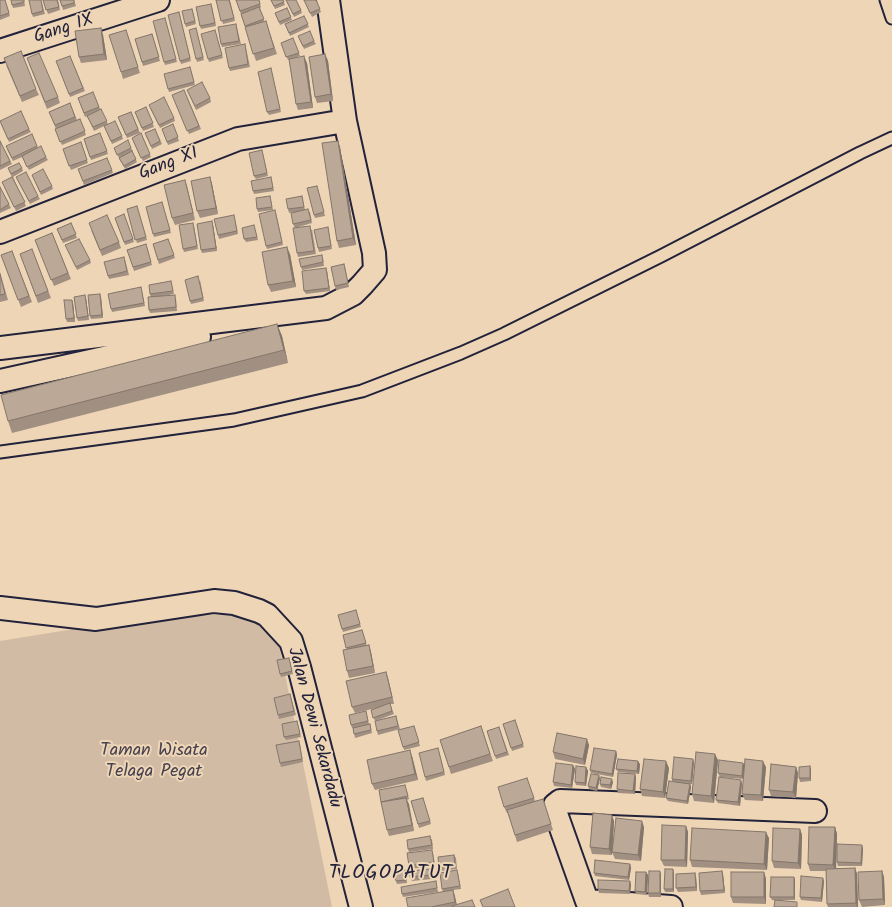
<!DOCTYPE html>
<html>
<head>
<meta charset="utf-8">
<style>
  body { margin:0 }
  canvas { display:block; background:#eed5b6 }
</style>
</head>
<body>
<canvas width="892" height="907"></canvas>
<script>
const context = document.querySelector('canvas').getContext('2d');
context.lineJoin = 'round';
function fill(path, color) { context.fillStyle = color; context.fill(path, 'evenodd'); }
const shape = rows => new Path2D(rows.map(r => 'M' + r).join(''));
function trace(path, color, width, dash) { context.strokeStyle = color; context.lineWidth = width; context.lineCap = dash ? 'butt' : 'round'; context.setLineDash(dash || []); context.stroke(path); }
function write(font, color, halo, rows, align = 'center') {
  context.font = font + ' Kalam,sans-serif'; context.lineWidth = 4; context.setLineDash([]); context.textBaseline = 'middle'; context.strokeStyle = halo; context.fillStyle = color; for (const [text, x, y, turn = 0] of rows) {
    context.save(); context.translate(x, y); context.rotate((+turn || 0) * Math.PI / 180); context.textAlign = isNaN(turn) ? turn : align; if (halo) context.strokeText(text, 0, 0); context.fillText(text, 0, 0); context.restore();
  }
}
fill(shape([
  [237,614,277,635,332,907,0,907,0,641,142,618]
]), '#d1bba4');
const service = shape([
  [886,0,892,18],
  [0,452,234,420,362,391,461,353,504,334,661,256,860,153,892,138]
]);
const minor = shape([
  [0,51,158,0],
  [0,232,238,139,345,121],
  [0,348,326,308,353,294,362,285,375,270,374,253,345,121,328,0],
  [0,381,199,337],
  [0,608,96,619,214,601,234,603,259,611,267,615,291,641,299,667,361,907],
  [587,901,671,907],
  [591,907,587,901,555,811,555,805,560,801,815,811]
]);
trace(service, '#22223b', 15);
trace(minor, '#22223b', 26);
trace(service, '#eed5b6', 11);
trace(minor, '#eed5b6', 22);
fill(shape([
  [0,0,5,0,10,16,0,20],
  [24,0,25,6,13,8,12,5],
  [41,0,45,14,33,17,32,14],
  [43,0,58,0,60,10,48,14],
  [60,0,74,0,76,6,63,10],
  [216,0,230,0,235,21,223,24],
  [236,0,259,0,261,7,260,8,264,21,266,21,277,54,256,61,246,29],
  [271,0,283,0,285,5,275,9],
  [286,0,301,10,302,13,294,17],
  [304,0,316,0,321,12,312,17],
  [212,7,216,26,201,29,200,26],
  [287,8,292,20,280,25,275,13],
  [192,9,196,24,186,27,185,24],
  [179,12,191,61,181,64,180,61],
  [304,16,309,27,290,36,285,24],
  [165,18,177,62,165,65,164,62],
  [236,24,241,44,222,47,221,44],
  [101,28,103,35,107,60,81,63,79,57],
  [126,30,140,73,123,79,121,72],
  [197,31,204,60,197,62,196,59],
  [216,33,223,58,209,62,208,59],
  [152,34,160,61,143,66,135,39],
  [298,36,314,41,316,44,304,49],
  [293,38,300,56,294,58,307,63,313,108,298,110,296,104,289,60,288,60,281,43],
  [246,48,250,67,230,71,229,68],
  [325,54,328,61,333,101,317,103,315,97],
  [70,56,85,91,70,97,56,61],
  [29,64,58,97,60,103,47,109],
  [6,65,36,89,39,95,22,102],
  [190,67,195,85,169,92,168,89],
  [271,68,281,112,269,115,267,112],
  [184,90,201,129,189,134,172,95],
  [187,90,210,98,211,102,196,110],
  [93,92,100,109,108,124,94,131,87,116,85,117,78,98],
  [70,103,77,120,80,119,86,135,62,145,55,129,56,129,49,112],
  [146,107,154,127,143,131,135,112],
  [150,108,174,118,175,121,160,128],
  [131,112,140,133,127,138,118,117],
  [1,124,29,129,31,132,9,142],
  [173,124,179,141,168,145,162,129],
  [104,126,122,136,123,139,112,144],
  [155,129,162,144,152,149,145,133],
  [100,133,108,154,91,160,84,139],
  [141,133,151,157,143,161,133,141],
  [32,134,38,148,46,157,48,160,29,170,22,157,13,161,7,149],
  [0,141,12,164,0,170],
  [338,141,340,147,356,245,339,248,337,241],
  [81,142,88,163,71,170,63,149],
  [114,148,131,148,133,151,132,151,137,162,125,169,119,158,124,155,119,158],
  [262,150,268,176,256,179,254,176],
  [8,168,22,168,23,171,13,177,26,206,16,211,4,185,12,177],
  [78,169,112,170,113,173,84,185],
  [32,175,52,186,53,189,41,195],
  [16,177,38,196,40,199,30,204],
  [210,177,212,184,218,214,200,218,197,211],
  [271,177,274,191,254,194,253,191],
  [185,180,195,220,175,225,172,218],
  [0,187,11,208,0,213],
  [318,189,325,216,315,218,314,215],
  [270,196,273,210,258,212,257,209],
  [302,196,305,210,310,212,312,223,295,228,293,224,294,212,289,213,288,209],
  [162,202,171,233,154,237,153,234],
  [137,206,147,240,137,243,127,209],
  [276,213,283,245,267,249,266,246],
  [124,214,134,242,125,245,115,218],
  [235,219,238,234,219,239,218,235],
  [71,223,77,238,63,243,57,229],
  [213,225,217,251,202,253,201,250],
  [254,225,258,240,246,242,244,239],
  [194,226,198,249,184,252,183,249],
  [328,227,332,249,319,252,318,248],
  [312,229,316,254,298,257,297,253],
  [91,230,119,242,121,248,102,256],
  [52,233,71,279,54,286,35,240],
  [168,239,175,258,159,264,153,244],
  [146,244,152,265,134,271,127,250],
  [32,249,51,298,38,303,20,254],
  [67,249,90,260,91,263,77,270],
  [12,251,32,302,21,307,1,255],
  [290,254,296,287,271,292,268,285],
  [323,258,324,266,302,270,301,267],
  [125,260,129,275,109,279,108,276],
  [345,267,349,287,336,290,335,286],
  [327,271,330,291,306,294,304,291],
  [0,272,8,300,0,302],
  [200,280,204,301,191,304,190,301],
  [171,281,174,294,163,296,176,298,177,311,150,313,149,310,151,297,150,294],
  [141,287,145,306,112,312,111,309],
  [101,297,103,318,91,319,90,316],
  [86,298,89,320,78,321,77,318],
  [72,300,73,303,75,322,67,322,66,319],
  [277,324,282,336,288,363,12,433,8,421],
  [356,610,361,627,343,632,338,615],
  [362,630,367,646,369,645,371,652,375,673,349,678,347,671,347,650,343,635],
  [290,661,293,674,281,677,280,674],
  [386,672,388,678,394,704,390,704,394,714,375,721,371,710,376,708,355,713,352,707],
  [290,694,296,715,279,719,278,715],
  [366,711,369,724,370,724,372,733,355,738,353,728,352,728,351,725],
  [396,716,400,729,378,735,377,731],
  [515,720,524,747,512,751,503,724],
  [297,721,301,737,286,740,284,737],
  [414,726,420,746,404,750,398,730],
  [481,726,493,761,451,774,440,740],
  [499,727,509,755,496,759,495,756],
  [300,744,303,762,281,767,280,763],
  [589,745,585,765,555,759,553,752],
  [439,751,445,775,426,781,425,777],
  [616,751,617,755,613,777,591,773,590,770],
  [412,756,418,780,375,790,372,784],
  [718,760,714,803,694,801,692,794],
  [694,762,692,784,690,784,691,787,688,804,668,801,666,798,672,781,672,779],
  [743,763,743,779,720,777,718,773],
  [640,764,639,774,618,772,616,769],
  [573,765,575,769,572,788,554,786,553,782],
  [810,766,811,770,811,781,800,782,799,778],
  [586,767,588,771,586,786,576,785,575,782],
  [766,767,763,801,745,800,742,794],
  [796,767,798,773,796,798,771,796,769,790],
  [669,768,665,798,642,796,640,789],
  [635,774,636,778,635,794,618,793,617,789],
  [527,778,535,801,543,799,553,830,517,842,508,813,507,813,504,807],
  [600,778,597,791,589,789,588,786],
  [613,782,611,789,601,787,600,784],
  [742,783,740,806,718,803,716,800],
  [405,785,409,799,407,800,414,831,389,836,387,830,379,790],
  [423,798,431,824,419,828,411,801],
  [614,821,612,855,592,854,590,847],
  [686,826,688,832,687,867,664,866,661,860],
  [644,827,641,861,615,859,612,852],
  [835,827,837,834,836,868,855,868,857,874,858,907,828,907,827,904,826,871,810,871,808,864],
  [800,829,802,835,801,869,774,868,772,861],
  [769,838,767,870,692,867,690,860],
  [432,839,433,849,409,852,408,849],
  [863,848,862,866,838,866,837,862],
  [433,853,435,866,410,869,409,866],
  [454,855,456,858,457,869,440,871,439,868],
  [630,864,631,868,629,880,595,876,594,873],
  [430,869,432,879,412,881,410,877],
  [405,870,406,873,407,883,397,884,396,881],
  [722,871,723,874,725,893,701,895,700,891],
  [882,871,884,877,885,905,862,907,859,900],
  [646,872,648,875,647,895,636,894,635,891],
  [764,872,766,879,766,904,733,903,731,897],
  [458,873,461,889,453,890,457,905,475,907,408,907,443,892,442,889],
  [674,873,674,892,665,892,664,889],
  [661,874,661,897,649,897,648,893],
  [696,876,697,891,678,892,676,888],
  [794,877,795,880,795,900,781,900,798,905,772,900,770,897],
  [436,881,438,892,403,897,402,894],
  [630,881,631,885,630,894,599,893,598,889],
  [824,881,822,902,801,900,800,897]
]), '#a19082');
fill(shape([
  [101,28,103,35,107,60,104,54],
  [325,54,328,61,333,101,331,94],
  [304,56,307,63,313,108,311,102],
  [338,141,340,147,356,245,353,238],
  [210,177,212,184,218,214,216,208],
  [185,180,187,186,195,220,193,213],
  [212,221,213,225,217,251,216,248],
  [287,247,290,254,296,287,293,281],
  [326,268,327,271,330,291,329,288],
  [100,294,101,297,103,318,102,315],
  [85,295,86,298,89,320,88,316],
  [72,300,73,303,75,322,74,318],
  [277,324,282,336,288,363,284,350],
  [369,645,371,652,375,673,373,666],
  [386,672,388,678,394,704,392,697],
  [587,739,589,745,585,765,583,759],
  [410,750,412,756,418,780,415,774],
  [616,751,617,755,613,777,612,774],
  [715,754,718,760,714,803,711,796],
  [693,759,694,762,692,784,691,781],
  [638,761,640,764,639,774,637,771],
  [666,761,669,768,665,798,663,792],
  [763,761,766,767,763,801,761,795],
  [743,763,745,766,743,779,742,776],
  [573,765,575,769,572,788,571,785],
  [810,766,811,770,811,781,810,778],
  [586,767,588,771,586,786,585,783],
  [796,767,798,773,796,798,793,792],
  [635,774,636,778,635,794,633,791],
  [599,775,600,778,597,791,596,788],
  [612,779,613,782,611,789,610,785],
  [741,780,742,783,740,806,738,802],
  [690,784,691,787,688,804,687,801],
  [406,798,409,804,414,831,412,825],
  [612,815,614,821,612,855,609,849],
  [642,821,644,827,641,861,638,855],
  [686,826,688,832,687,867,685,860],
  [835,827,837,834,836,871,833,865],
  [800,829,802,835,801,869,798,863],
  [766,832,769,838,767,870,764,864],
  [862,845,863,848,862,866,861,863],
  [630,864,631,868,629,880,628,877],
  [855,868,857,874,858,907,857,907,856,903],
  [673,869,674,873,674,892,673,889],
  [660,871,661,874,661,897,660,893],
  [722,871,723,874,725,893,724,890],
  [882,871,884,877,885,905,883,899],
  [646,872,648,875,647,895,645,892],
  [764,872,766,879,766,904,764,897],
  [695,873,696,876,697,891,696,887],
  [794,877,795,880,795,900,794,897],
  [823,878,824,881,822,902,821,898],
  [630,881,631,885,630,894,629,891],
  [453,890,455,896,457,907,455,902]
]), '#83766a');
const building = shape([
  [0,0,5,0,9,13,0,16,0,0],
  [11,0,24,0,24,2,12,5,11,0],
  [29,0,41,0,43,11,32,14,29,0],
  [43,0,57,0,59,7,46,10,43,0],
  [60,0,74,0,74,3,62,6,60,0],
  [216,0,229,0,234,18,221,21,216,0],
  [236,0,259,0,260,4,240,11,236,0],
  [271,0,283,0,284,2,274,6,271,0],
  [286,0,296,0,301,10,293,14,286,0],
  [304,0,316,0,320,9,310,13,304,0],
  [211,4,215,23,200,26,196,7,211,4],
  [259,7,264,19,245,26,241,14,259,7],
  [287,8,291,17,279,22,275,13,287,8],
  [192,9,195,21,185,24,182,11,192,9],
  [179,12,190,58,180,61,168,15,179,12],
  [304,16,308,24,289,33,285,24,304,16],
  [165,18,176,59,164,62,153,21,165,18],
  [266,21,274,48,253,54,245,27,266,21],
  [236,24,239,41,221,44,218,27,236,24],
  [101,28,104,54,79,57,75,31,101,28],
  [196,28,203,57,196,59,189,30,196,28],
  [126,30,138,67,121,72,109,35,126,30],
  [215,30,222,55,208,59,201,34,215,30],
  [310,31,314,41,303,46,298,36,310,31],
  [152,34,159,57,142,62,135,39,152,34],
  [293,38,299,53,286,57,281,43,293,38],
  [245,44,248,64,229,68,225,48,245,44],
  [21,51,36,89,20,96,4,58,21,51],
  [39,53,58,97,45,102,27,58,39,53],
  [325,54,331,94,315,97,309,57,325,54],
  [70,56,83,88,69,94,56,61,70,56],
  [304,56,311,102,296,104,289,59,304,56],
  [190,67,194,82,168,89,164,74,190,67],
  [271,68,280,109,267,112,258,72,271,68],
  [202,82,210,98,195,106,187,90,202,82],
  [184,90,199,126,187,131,172,95,184,90],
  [93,92,99,107,84,113,78,98,93,92],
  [164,97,174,118,159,125,149,105,164,97],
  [70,103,75,117,55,125,49,112,70,103],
  [146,107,153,123,142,128,135,112,146,107],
  [101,109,107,121,93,127,87,116,101,109],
  [21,111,29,129,8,139,0,121,21,111],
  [131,112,138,129,126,135,118,117,131,112],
  [80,119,85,131,60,142,55,129,80,119],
  [115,121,122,136,111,141,104,126,115,121],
  [173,124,178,137,167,142,162,129,173,124],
  [155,129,160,141,151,146,145,133,155,129],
  [100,133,107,151,90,157,84,139,100,133],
  [141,133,150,154,141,158,132,138,141,133],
  [32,134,37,146,12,158,6,146,32,134],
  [128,140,131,148,117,155,114,148,128,140],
  [0,141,10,161,0,166,0,141],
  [338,141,353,238,337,241,322,143,338,141],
  [81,142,87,160,69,166,63,149,81,142],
  [41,146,46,157,27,167,22,156,41,146],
  [262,150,267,173,254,176,249,153,262,150],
  [132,151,136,159,124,166,119,158,132,151],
  [107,158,112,170,83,181,78,169,107,158],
  [19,163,22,168,11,174,8,168,19,163],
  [43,169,52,186,40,192,32,175,43,169],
  [26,172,38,196,29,201,16,177,26,172],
  [12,177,25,202,14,207,2,182,12,177],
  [210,177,216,208,197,211,191,181,210,177],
  [271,177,273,188,253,191,251,181,271,177],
  [185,180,193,213,172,218,164,185,185,180],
  [317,186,324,212,314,215,307,188,317,186],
  [0,187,9,204,0,210,0,187],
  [270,196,272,207,257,209,256,198,270,196],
  [302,196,304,207,288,209,286,199,302,196],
  [162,202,170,230,153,234,146,207,162,202],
  [137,206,146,237,135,240,127,209,137,206],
  [308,209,311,220,293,224,291,213,308,209],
  [275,210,282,242,266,246,259,214,275,210],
  [124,214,133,239,124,242,115,218,124,214],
  [107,215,119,242,100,250,89,223,107,215],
  [234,215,237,231,218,235,214,219,234,215],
  [212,221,216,248,201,250,197,224,212,221],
  [71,223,76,234,62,240,57,229,71,223],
  [193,223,197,246,183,249,179,225,193,223],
  [254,225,257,237,244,239,242,228,254,225],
  [310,226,314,251,297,253,293,228,310,226],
  [328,227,331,246,318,248,314,230,328,227],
  [52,233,68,273,51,280,35,240,52,233],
  [79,239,90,260,76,267,65,245,79,239],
  [168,239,174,255,158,260,153,244,168,239],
  [146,244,151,262,133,267,127,250,146,244],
  [287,247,293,281,268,285,262,252,287,247],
  [32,249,48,291,36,296,20,254,32,249],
  [12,251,29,296,18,300,1,255,12,251],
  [322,255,323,262,301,267,299,259,322,255],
  [124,257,127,271,108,276,104,262,124,257],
  [344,264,348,283,335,286,331,267,344,264],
  [326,268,329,288,304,291,302,271,326,268],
  [0,274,5,294,0,295,0,274],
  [198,276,203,298,190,301,185,280,198,276],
  [171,281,173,291,150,294,149,285,171,281],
  [141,287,144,303,111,309,108,294,141,287],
  [100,294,102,315,90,316,88,295,100,294],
  [85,295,88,316,77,318,74,297,85,295],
  [175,295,176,307,149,310,148,297,175,295],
  [64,300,72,300,74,318,66,319,64,300],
  [277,324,284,350,8,421,1,395,277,324],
  [356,610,360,624,342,629,338,615,356,610],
  [362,630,366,643,346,648,343,635,362,630],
  [369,645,373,666,347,671,343,650,369,645],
  [289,658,292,671,280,674,277,660,289,658],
  [386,672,392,697,352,707,346,681,386,672],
  [290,694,294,711,278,715,274,698,290,694],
  [390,703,392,711,373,718,371,710,390,703],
  [366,711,368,721,351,725,349,715,366,711],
  [396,716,398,726,377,731,375,721,396,716],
  [515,720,523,744,511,748,503,724,515,720],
  [297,721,300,734,284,737,282,724,297,721],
  [370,724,371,730,354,734,353,728,370,724],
  [414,726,419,742,403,747,398,730,414,726],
  [481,726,490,754,449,767,440,740,481,726],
  [499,727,507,752,495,756,487,731,499,727],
  [557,733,587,739,583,759,553,752,557,733],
  [299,741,302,759,280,763,276,745,299,741],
  [438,748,444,772,425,777,419,753,438,748],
  [594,748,616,751,612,774,590,770,594,748],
  [410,750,415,774,372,784,367,760,410,750],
  [696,752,715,754,711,796,692,794,696,752],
  [674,757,693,759,691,781,672,779,674,757],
  [618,759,638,761,637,771,616,769,618,759],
  [644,759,666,761,663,792,640,789,644,759],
  [745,759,763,761,761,795,742,794,745,759],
  [719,760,743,763,742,776,718,773,719,760],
  [556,763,573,765,571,785,553,782,556,763],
  [771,764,796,767,793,792,769,790,771,764],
  [576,766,586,767,585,783,575,782,576,766],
  [810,766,810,778,799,778,799,767,810,766],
  [618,773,635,774,633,791,617,789,618,773],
  [591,774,599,775,596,788,588,786,591,774],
  [601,777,612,779,610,785,600,784,601,777],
  [719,777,741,780,738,802,716,800,719,777],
  [527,778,534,798,504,807,498,787,527,778],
  [669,781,690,784,687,801,666,798,669,781],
  [405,785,408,796,381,802,379,790,405,785],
  [406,798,412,825,387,830,381,802,406,798],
  [423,798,430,821,418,824,411,801,423,798],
  [543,799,551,824,515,835,507,810,543,799],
  [593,813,612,815,609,849,590,847,593,813],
  [616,818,642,821,638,855,612,852,616,818],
  [662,825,686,826,685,860,661,860,662,825],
  [809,827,835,827,833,865,808,864,809,827],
  [692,828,766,832,764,864,690,860,692,828],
  [773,828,800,829,798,863,772,861,773,828],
  [430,836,432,845,408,849,407,840,430,836],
  [837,844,862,845,861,863,837,862,837,844],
  [432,850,434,862,409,866,407,853,432,850],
  [454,855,455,866,439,868,438,857,454,855],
  [595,860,630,864,628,877,594,873,595,860],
  [855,868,856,903,827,904,826,869,855,868],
  [430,869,431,875,410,877,410,871,430,869],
  [665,869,673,869,673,889,664,889,665,869],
  [405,870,406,880,396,881,394,871,405,870],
  [457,870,460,886,442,889,440,873,457,870],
  [649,871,660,871,660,893,648,893,649,871],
  [722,871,724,890,700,891,699,873,722,871],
  [882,871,883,899,859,900,858,872,882,871],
  [636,872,646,872,645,892,635,891,636,872],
  [731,872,764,872,764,897,731,897,731,872],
  [695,873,696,887,676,888,676,874,695,873],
  [801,876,823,878,821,898,800,897,801,876],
  [771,877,794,877,794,897,770,897,771,877],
  [598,880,630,881,629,891,598,889,598,880],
  [436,881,437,888,402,894,401,887,436,881],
  [508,889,515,907,483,907,480,900,508,889],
  [453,890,455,902,431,907,408,907,406,898,453,890],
  [472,900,475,907,453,907,452,906,472,900],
  [775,900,797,902,797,907,774,907,775,900]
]);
fill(building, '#bba897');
trace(building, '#83766a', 1);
write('18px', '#22223b', '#eed5b6', [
  ["Gang IX",64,30,-18],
  ["Gang XI",169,165,-21],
  ["Jalan Dewi Sekardadu",313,728,75]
]);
write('18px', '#454150', '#eed5b6', [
  ["Taman Wisata",154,752],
  ["Telaga Pegat",154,773]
]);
context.letterSpacing = '1px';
write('20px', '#22223b', '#eed5b6', [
  ["TLOGOPATUT",391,875]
]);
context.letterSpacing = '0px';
</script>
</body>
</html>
